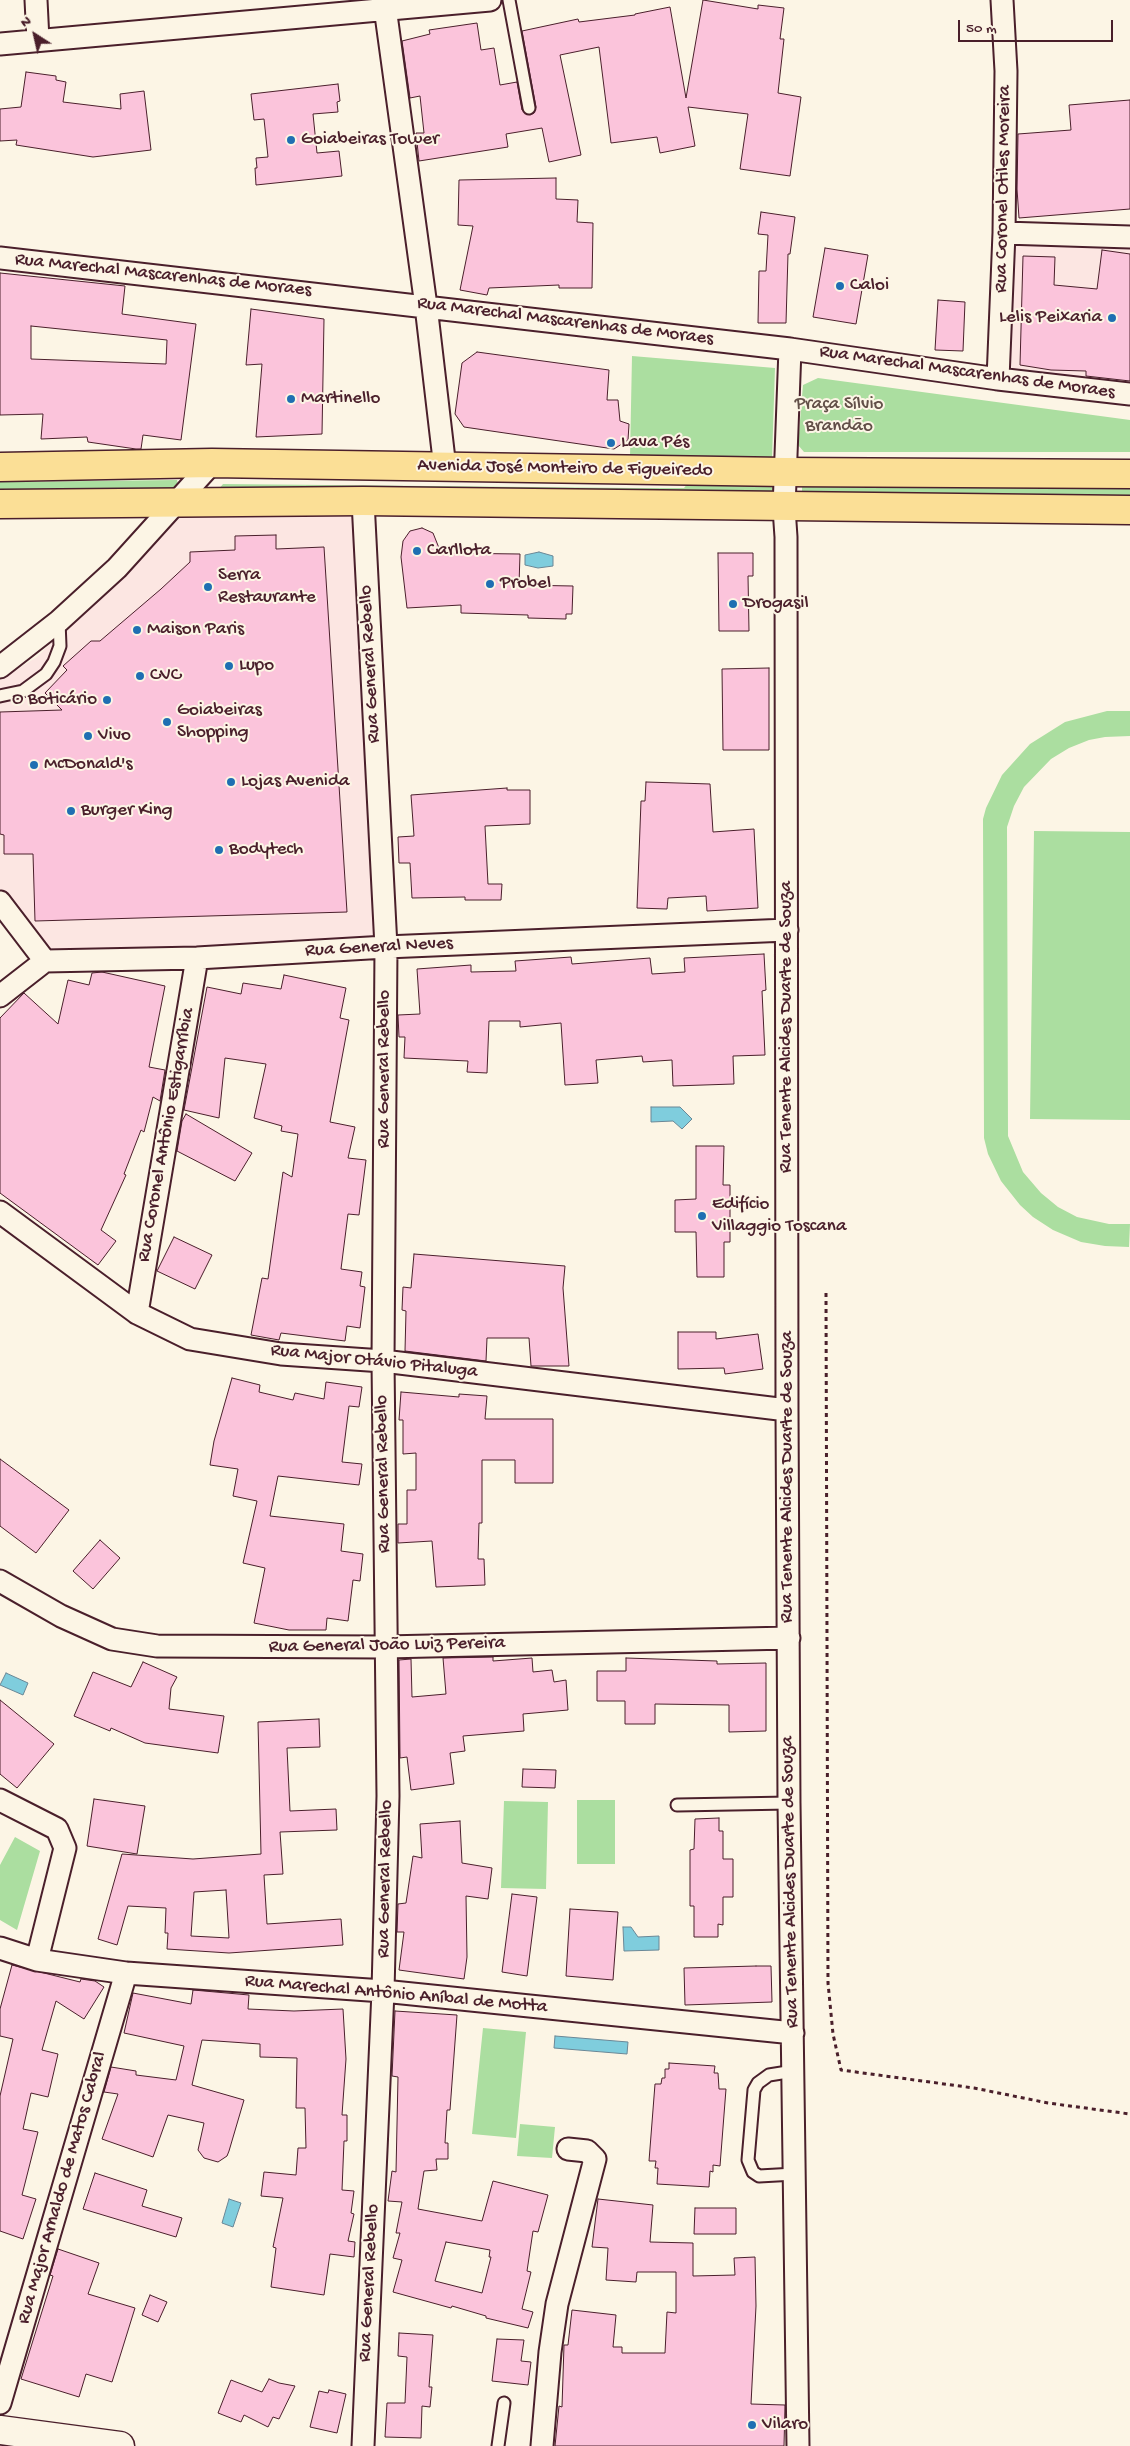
<!DOCTYPE html>
<html>
<head>
<meta charset="utf-8">
<style>
  body { margin:0 }
  #map { position:relative; width:1130px; height:2446px; overflow:hidden; background:#fcf5e5; font-family:"Gochi Hand",sans-serif }
  canvas { display:block }
  .north { position:absolute; left:10px; top:10px; width:50px; height:50px; -webkit-text-stroke:4px #fcf5e5; paint-order:stroke; rotate:325deg; font-size:14px; font-weight:700; line-height:20px; text-align:center; color:#4a1f2b }
  .north::after { content:''; display:block; margin:auto; width:18px; height:22px; background:#4a1f2b; clip-path:polygon(50% 0,100% 100%,50% 72%,0 100%) }
  .scale { position:absolute; left:958px; top:20px; width:155px; height:22px; box-sizing:border-box; border:2px solid #4a1f2b; border-top:0; padding-left:6px; font-size:15px; line-height:18px; white-space:nowrap; color:#4a1f2b; -webkit-text-stroke:4px #fcf5e5; paint-order:stroke }
</style>
</head>
<body>
<div id="map">
<canvas width="1130" height="2446"></canvas>
<div class="north">N</div>
<div class="scale">50 m</div>
</div>
<script>
const context = document.querySelector('canvas').getContext('2d');
context.lineJoin = 'round';
function fill(path, color) { context.fillStyle = color; context.fill(path, 'evenodd'); }
const shape = rows => new Path2D(rows.map(r => 'M' + r).join(''));
function trace(path, color, width, dash) { context.strokeStyle = color; context.lineWidth = width; context.lineCap = dash ? 'butt' : 'round'; context.setLineDash(dash || []); context.stroke(path); }
function write(font, color, halo, rows, align = 'center') {
  context.font = font + ' "Gochi Hand",sans-serif'; context.lineWidth = 4; context.setLineDash([]); context.textBaseline = 'middle'; context.strokeStyle = halo; context.fillStyle = color; for (const [text, x, y, turn = 0] of rows) {
    context.save(); context.translate(x, y); context.rotate((+turn || 0) * Math.PI / 180); context.textAlign = isNaN(turn) ? turn : align; if (halo) context.strokeText(text, 0, 0); context.fillText(text, 0, 0); context.restore();
  }
}
fill(shape([
  [1015,239,1130,243,1130,390,1007,374],
  [356,507,379,940,50,952,0,889,0,680,37,657,178,514]
]), '#fce6e2');
fill(shape([
  [632,356,775,368,772,459,630,457],
  [818,378,1130,420,1130,452,804,452,798,445,803,385],
  [177,480,179,489,0,492,0,482],
  [688,483,773,485,777,497,218,490,223,484,633,488,684,488],
  [802,485,1130,487,1130,497,802,495],
  [1107,711,1130,711,1130,736,1105,737,1089,740,1069,748,1051,759,1024,787,1014,806,1007,827,1008,1136,1023,1172,1041,1193,1058,1207,1077,1217,1109,1224,1130,1224,1129,1247,1105,1246,1081,1242,1053,1230,1033,1217,1020,1205,1001,1181,988,1154,984,1138,983,819,986,808,1002,775,1030,744,1065,722],
  [1034,831,1130,832,1130,1120,1030,1119],
  [577,1800,615,1800,615,1864,577,1864],
  [504,1801,548,1802,546,1889,501,1888],
  [15,1837,40,1851,17,1930,0,1920,0,1865],
  [483,2028,526,2032,516,2138,472,2134],
  [520,2124,555,2127,552,2158,517,2156]
]), '#abdea0');
const water = shape([
  [539,552,553,556,553,566,538,568,525,565,525,555,539,552],
  [651,1107,680,1107,692,1119,682,1129,673,1121,651,1122,651,1107],
  [6,1673,28,1683,23,1695,0,1685,6,1673],
  [623,1927,631,1927,638,1937,659,1936,659,1950,624,1951,623,1927],
  [555,2036,628,2042,627,2054,554,2048,555,2036],
  [229,2199,241,2203,233,2227,222,2223,229,2199]
]);
fill(water, '#7fcddd');
trace(water, '#6a8796', 1);
const building = shape([
  [703,0,758,9,758,5,784,8,780,39,784,39,778,93,801,97,790,176,740,169,748,114,688,107,695,146,660,153,657,137,611,143,599,47,560,55,581,155,549,162,542,128,506,134,508,147,419,161,416,133,424,133,420,96,410,98,402,41,430,34,429,30,477,23,481,50,494,48,500,85,517,82,522,110,530,115,534,113,536,107,522,31,578,19,579,22,635,15,635,14,670,7,686,98,703,0],
  [26,72,56,76,56,80,66,82,63,102,121,109,120,94,144,91,151,150,93,157,16,145,17,140,0,141,0,109,21,107,26,72],
  [338,84,340,101,337,102,338,112,313,114,317,153,339,151,342,176,256,185,255,168,257,168,256,158,268,157,264,119,254,120,251,94,338,84],
  [1130,100,1130,209,1019,218,1017,189,1018,134,1071,130,1069,105,1130,100],
  [556,178,556,199,578,200,577,222,593,223,592,288,559,288,559,285,489,288,487,295,460,290,473,226,458,225,459,180,556,178],
  [761,212,795,217,790,254,788,254,786,323,758,323,759,271,766,271,768,235,758,234,761,212],
  [825,248,868,255,856,324,813,317,825,248],
  [1102,250,1130,254,1130,381,1086,376,1086,371,1051,370,1020,365,1023,256,1055,257,1054,285,1097,289,1102,250],
  [0,273,125,286,122,314,196,324,181,440,143,435,141,449,136,449,88,442,87,437,41,439,43,414,0,415,0,273],
  [31,326,167,340,166,364,31,359,31,326],
  [938,300,965,302,963,351,935,350,938,300],
  [251,309,324,319,322,434,256,437,262,364,246,365,251,309],
  [477,352,609,370,607,400,618,400,620,421,629,424,628,440,614,449,464,427,455,414,462,363,477,352],
  [422,528,433,533,441,553,520,554,519,585,573,586,572,614,566,614,566,619,528,618,528,615,461,613,461,605,407,608,401,557,403,541,410,531,422,528],
  [276,535,276,549,324,547,347,912,35,921,33,854,4,854,4,835,0,834,0,712,62,710,45,693,67,670,63,666,91,641,100,641,161,589,190,562,190,552,235,550,235,536,276,535],
  [718,553,753,553,753,576,748,576,749,631,719,631,718,553],
  [769,668,769,750,723,750,722,669,769,668],
  [646,782,710,784,713,832,754,829,758,908,707,911,706,896,668,898,667,909,637,908,641,801,645,801,646,782],
  [507,788,507,790,530,790,530,824,485,826,488,884,502,884,501,900,465,900,465,897,412,898,410,863,399,863,398,837,414,836,411,795,507,788],
  [764,954,766,990,762,991,765,1055,733,1056,734,1084,673,1086,672,1060,643,1062,642,1056,596,1060,598,1083,565,1085,561,1023,520,1027,520,1021,489,1021,487,1073,467,1072,468,1061,404,1058,405,1037,399,1037,398,1015,420,1014,417,969,471,965,471,972,516,971,515,961,571,957,572,964,650,958,652,974,685,972,684,958,764,954],
  [102,972,165,986,149,1067,165,1070,160,1101,153,1097,144,1132,141,1130,124,1174,126,1175,101,1230,116,1241,98,1265,0,1193,0,1018,24,993,58,1024,68,980,89,985,92,973,102,972],
  [284,975,346,988,340,1018,349,1020,330,1122,355,1127,348,1158,366,1160,359,1215,348,1214,341,1269,362,1272,360,1286,365,1287,360,1328,347,1326,345,1341,281,1333,279,1340,251,1335,262,1278,268,1279,283,1172,292,1177,298,1134,281,1131,282,1126,254,1118,266,1064,225,1058,219,1118,184,1110,207,987,241,994,243,983,281,989,284,975],
  [186,1114,252,1153,235,1181,177,1151,182,1121,186,1114],
  [696,1146,724,1146,723,1185,730,1185,730,1242,724,1242,724,1277,697,1277,696,1232,675,1232,675,1200,696,1199,696,1146],
  [174,1237,212,1255,195,1289,157,1271,174,1237],
  [414,1254,565,1266,563,1288,569,1366,531,1366,529,1338,487,1338,486,1361,405,1351,406,1311,402,1310,403,1287,411,1288,414,1254],
  [678,1332,716,1332,716,1339,758,1334,763,1369,725,1374,724,1368,678,1369,678,1332],
  [232,1378,260,1385,259,1392,293,1400,295,1393,324,1399,326,1382,362,1387,359,1407,349,1406,342,1462,362,1464,359,1485,278,1476,270,1516,344,1524,341,1551,363,1554,360,1581,353,1580,348,1621,327,1618,326,1630,289,1630,254,1623,265,1568,243,1563,257,1501,233,1496,238,1469,210,1465,214,1441,232,1378],
  [401,1392,459,1397,459,1394,487,1396,485,1419,553,1419,553,1483,515,1483,515,1460,482,1460,482,1523,479,1523,478,1559,484,1559,485,1585,436,1587,432,1541,398,1543,398,1524,407,1524,407,1490,416,1490,416,1453,403,1454,403,1420,399,1420,401,1392],
  [0,1459,69,1510,36,1553,0,1526,0,1459],
  [100,1540,120,1558,93,1589,73,1571,100,1540],
  [493,1657,493,1661,532,1658,533,1672,552,1670,554,1682,566,1680,568,1710,523,1714,524,1731,463,1736,465,1751,450,1753,454,1784,411,1790,407,1757,400,1758,399,1660,411,1659,412,1697,446,1694,443,1658,493,1657],
  [626,1658,717,1661,717,1664,766,1663,766,1731,729,1732,729,1705,655,1704,655,1724,625,1724,625,1701,597,1701,597,1671,626,1671,626,1658],
  [143,1662,177,1677,171,1688,169,1709,224,1716,218,1753,145,1743,111,1728,110,1731,74,1716,93,1672,131,1687,143,1662],
  [0,1700,54,1744,17,1788,0,1774,0,1700],
  [319,1719,320,1747,287,1748,290,1811,336,1809,337,1830,280,1832,283,1874,264,1875,267,1924,341,1919,343,1945,229,1953,167,1949,168,1933,165,1933,166,1908,128,1906,117,1945,98,1939,122,1854,193,1859,261,1854,258,1722,319,1719],
  [226,1890,229,1938,191,1936,194,1892,226,1890],
  [523,1769,556,1770,555,1788,522,1787,523,1769],
  [94,1799,145,1806,137,1854,87,1846,94,1799],
  [719,1818,719,1831,723,1831,723,1859,733,1859,733,1897,723,1897,723,1925,718,1924,718,1937,694,1937,694,1906,690,1906,690,1850,694,1849,695,1819,719,1818],
  [460,1821,462,1863,492,1868,488,1899,466,1896,467,1957,464,1979,399,1970,404,1932,397,1932,398,1904,406,1903,413,1856,422,1858,420,1824,460,1821],
  [512,1894,537,1897,527,1976,502,1972,512,1894],
  [570,1909,618,1912,613,1980,566,1976,570,1909],
  [12,1965,80,1982,81,1979,95,1981,104,1987,84,2019,56,2001,42,2050,58,2054,48,2097,31,2093,23,2129,38,2132,22,2195,36,2199,23,2239,0,2231,0,2096,13,2039,0,2036,0,2009,12,1965],
  [756,1966,771,1966,772,2002,685,2005,684,1968,756,1966],
  [193,1990,249,1995,248,2009,294,2011,343,2009,346,2059,342,2115,347,2115,347,2141,344,2141,342,2190,354,2191,351,2213,354,2214,348,2241,355,2242,354,2257,330,2254,324,2295,271,2287,276,2248,273,2247,283,2198,261,2196,264,2172,296,2175,298,2148,306,2148,305,2108,296,2108,297,2058,260,2057,260,2044,202,2040,192,2085,244,2100,229,2151,227,2156,218,2162,204,2158,198,2150,204,2123,168,2115,153,2157,102,2139,118,2094,104,2092,111,2067,136,2071,136,2075,176,2080,184,2046,124,2033,133,1993,191,2004,193,1990],
  [395,2011,457,2015,450,2110,447,2110,445,2143,448,2143,448,2159,436,2159,437,2170,424,2171,418,2209,482,2221,493,2181,548,2195,538,2232,533,2231,527,2271,531,2272,522,2309,533,2312,528,2328,486,2318,486,2316,452,2306,451,2308,393,2292,402,2260,393,2258,400,2233,396,2233,402,2202,388,2201,392,2171,396,2172,398,2077,392,2076,395,2011],
  [446,2242,490,2250,489,2257,491,2257,482,2293,435,2281,446,2242],
  [669,2063,715,2066,714,2073,718,2073,719,2089,726,2089,720,2166,713,2165,713,2172,710,2171,709,2187,657,2184,658,2168,655,2168,656,2161,649,2161,655,2084,661,2084,662,2078,665,2078,665,2069,669,2069,669,2063],
  [95,2173,147,2190,142,2206,182,2218,176,2237,83,2209,95,2173],
  [598,2199,653,2205,650,2242,693,2243,693,2276,735,2275,734,2258,755,2257,756,2306,751,2404,785,2405,784,2446,555,2446,559,2406,562,2407,564,2345,568,2345,572,2310,616,2315,613,2347,622,2347,622,2353,665,2353,667,2312,676,2313,676,2272,637,2272,636,2282,606,2280,608,2248,592,2247,598,2199],
  [695,2208,736,2208,736,2234,694,2234,695,2208],
  [58,2249,99,2263,88,2294,135,2308,112,2382,86,2374,79,2397,21,2379,53,2276,50,2275,58,2249],
  [150,2295,167,2302,158,2322,142,2315,150,2295],
  [399,2333,433,2335,429,2387,432,2387,430,2407,422,2406,421,2438,385,2437,387,2403,405,2403,407,2357,398,2356,399,2333],
  [497,2339,524,2340,521,2361,531,2362,528,2385,492,2381,497,2339],
  [269,2379,279,2383,295,2386,279,2419,273,2417,268,2427,244,2415,241,2422,218,2413,231,2380,262,2392,269,2379],
  [329,2390,346,2394,337,2433,310,2427,319,2391,328,2393,329,2390]
]);
fill(building, '#fbc4db');
trace(building, '#4a1f2b', 1);
const lane = shape([
  [509,0,529,108],
  [0,696,23,691,46,674,54,662,60,646,59,621],
  [677,1805,789,1803],
  [794,2071,769,2075,758,2083,754,2090,748,2160,753,2172,759,2176,795,2174],
  [498,2446,504,2403]
]);
const street = shape([
  [36,0,38,40],
  [384,0,426,306,445,468],
  [0,44,490,0],
  [1004,233,1130,237],
  [0,258,790,349,998,379,1130,394],
  [790,349,784,508,786,537,787,1410,789,1803,798,2446],
  [998,379,1004,233,1006,71,1002,0],
  [0,667,59,621,117,568,212,463],
  [0,902,45,961,197,958,386,947,787,930],
  [0,996,45,961],
  [0,1212,137,1313,190,1339,281,1354,383,1361,787,1410],
  [137,1313,197,958],
  [0,1581,61,1616,112,1639,157,1646,385,1647,789,1638],
  [0,1800,57,1829,65,1848,37,1960],
  [0,1948,37,1960,126,1973,383,1991,793,2033],
  [0,2403,126,1973],
  [363,2446,383,1991,388,1796,383,1361,386,947,363,501],
  [542,2446,550,2352,557,2304,595,2159,587,2151,568,2149]
]);
const secondary = shape([
  [0,2430,120,2446]
]);
const primary = shape([
  [0,467,212,463,785,472,1130,474],
  [0,504,363,501,1130,510]
]);
trace(lane, '#4a1f2b', 15);
trace(street, '#4a1f2b', 25);
trace(secondary, '#4a1f2b', 31);
trace(primary, '#4a1f2b', 31);
trace(shape([
  [826,1293,828,1983,833,2034,841,2070,974,2088,1048,2103,1130,2114]
]), '#4a1f2b', 3, [4, 4]);
trace(lane, '#fcf5e5', 11);
trace(street, '#fcf5e5', 21);
trace(secondary, '#fcf5e5', 28);
trace(primary, '#fbdf96', 28);
for (const [x, y, r, color] of [
  [291,140,5,"#1f6fb2"],
  [840,286,5,"#1f6fb2"],
  [1112,318,5,"#1f6fb2"],
  [291,399,5,"#1f6fb2"],
  [611,443,5,"#1f6fb2"],
  [417,551,5,"#1f6fb2"],
  [490,584,5,"#1f6fb2"],
  [208,587,5,"#1f6fb2"],
  [733,604,5,"#1f6fb2"],
  [137,630,5,"#1f6fb2"],
  [229,666,5,"#1f6fb2"],
  [140,676,5,"#1f6fb2"],
  [107,700,5,"#1f6fb2"],
  [167,722,5,"#1f6fb2"],
  [88,736,5,"#1f6fb2"],
  [34,765,5,"#1f6fb2"],
  [231,782,5,"#1f6fb2"],
  [71,811,5,"#1f6fb2"],
  [219,850,5,"#1f6fb2"],
  [702,1216,5,"#1f6fb2"],
  [752,2425,5,"#1f6fb2"]
]) { const dot = new Path2D(); dot.arc(x, y, r, 0, 2 * Math.PI); context.fillStyle = color; context.fill(dot); trace(dot, '#fcf5e5', 2); }
write('19px', '#4a1f2b', '#fcf5e5', [
  ["Goiabeiras Tower",301,140],
  ["Caloi",850,286],
  ["Lelis Peixaria",1102,318,"right"],
  ["Martinello",301,399],
  ["Lava Pés",621,443],
  ["Carllota",427,551],
  ["Serra",218,576],
  ["Restaurante",218,598],
  ["Probel",500,584],
  ["Drogasil",743,604],
  ["Maison Paris",147,630],
  ["Lupo",239,666],
  ["CVC",150,676],
  ["O Boticário",97,700,"right"],
  ["Goiabeiras",177,711],
  ["Shopping",177,733],
  ["Vivo",98,736],
  ["McDonald's",44,765],
  ["Lojas Avenida",241,782],
  ["Burger King",81,811],
  ["Bodytech",229,850],
  ["Edifício",712,1205],
  ["Villaggio Toscana",712,1227],
  ["Vilaro",762,2425]
], 'left');
write('19px', '#4a1f2b', '#fcf5e5', [
  ["Rua Coronel Otiles Moreira",1004,189,-89],
  ["Rua Marechal Mascarenhas de Moraes",163,276,6],
  ["Rua Marechal Mascarenhas de Moraes",565,322,7],
  ["Rua Marechal Mascarenhas de Moraes",967,373,8],
  ["Avenida José Monteiro de Figueiredo",565,469,1],
  ["Rua General Rebello",371,664,-93],
  ["Rua General Neves",379,948,-3],
  ["Rua Tenente Alcides Duarte de Souza",787,1027,-90],
  ["Rua General Rebello",385,1069,-90],
  ["Rua Coronel Antônio Estigarríbia",167,1135,-80],
  ["Rua Major Otávio Pitaluga",374,1362,6],
  ["Rua General Rebello",384,1474,-91],
  ["Rua Tenente Alcides Duarte de Souza",788,1477,-90],
  ["Rua General João Luiz Pereira",387,1646,-1],
  ["Rua General Rebello",386,1879,-89],
  ["Rua Tenente Alcides Duarte de Souza",791,1882,-91],
  ["Rua Marechal Antônio Aníbal de Motta",396,1995,5],
  ["Rua Major Arnaldo de Matos Cabral",63,2188,-74],
  ["Rua General Rebello",370,2283,-87]
]);
write('19px', '#624f48', '#fcf5e5', [
  ["Praça Sílvio",839,405],
  ["Brandão",839,427]
]);
</script>
</body>
</html>
